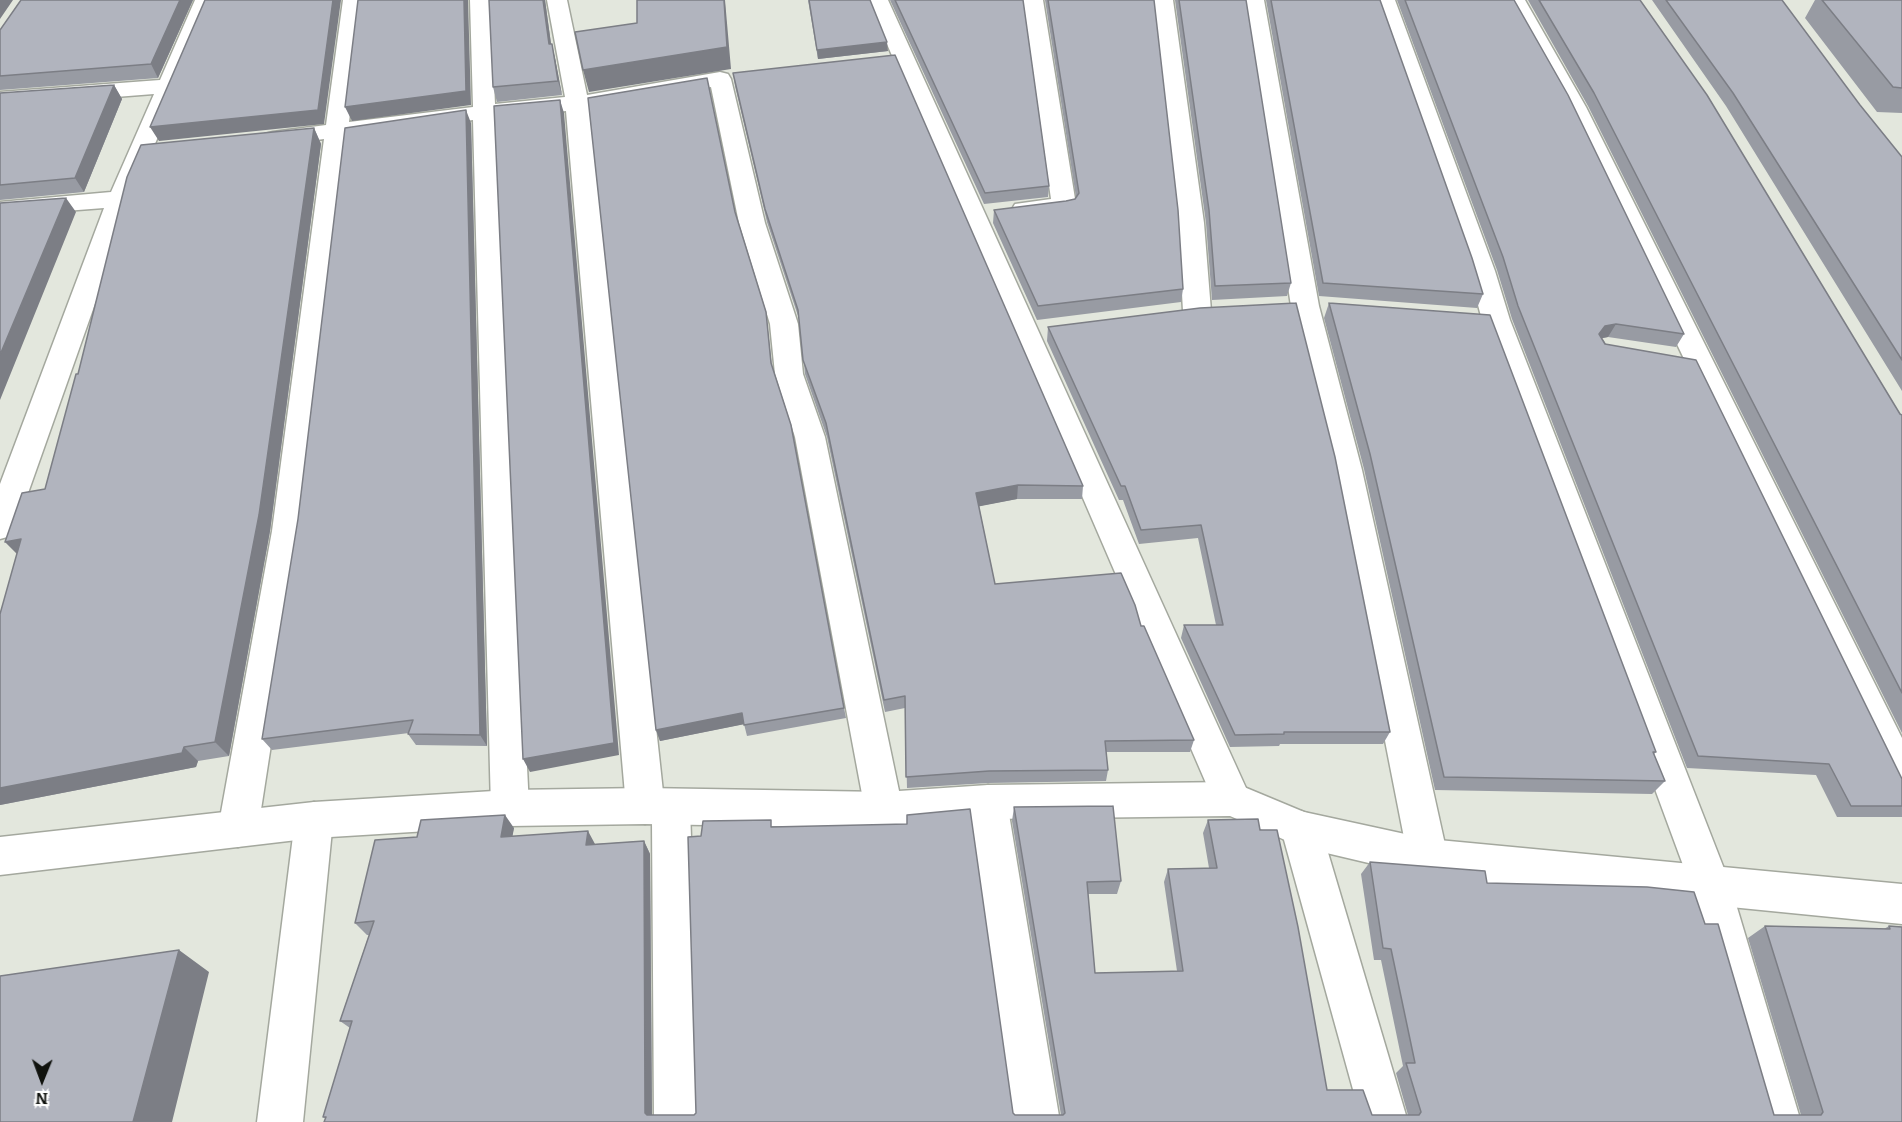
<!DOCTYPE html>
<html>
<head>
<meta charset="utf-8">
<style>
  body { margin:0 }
  #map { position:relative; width:1902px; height:1122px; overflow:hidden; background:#e3e7dd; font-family:Bitter,serif }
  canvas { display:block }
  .north { position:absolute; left:12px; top:1050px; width:60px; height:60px; -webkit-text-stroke:4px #fff; paint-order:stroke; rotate:181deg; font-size:16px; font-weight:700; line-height:24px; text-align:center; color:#10120e }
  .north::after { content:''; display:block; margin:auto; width:21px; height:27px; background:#10120e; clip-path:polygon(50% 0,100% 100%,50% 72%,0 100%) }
</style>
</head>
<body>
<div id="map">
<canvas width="1902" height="1122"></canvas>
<div class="north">N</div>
</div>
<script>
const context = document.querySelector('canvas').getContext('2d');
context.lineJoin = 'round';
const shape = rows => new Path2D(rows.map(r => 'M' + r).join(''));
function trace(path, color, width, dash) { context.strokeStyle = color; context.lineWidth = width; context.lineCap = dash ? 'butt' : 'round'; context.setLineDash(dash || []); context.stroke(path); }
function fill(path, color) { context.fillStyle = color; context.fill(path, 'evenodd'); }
const street = shape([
  [195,0,215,0,132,199,16,527,11,536,0,539,0,484,104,208,0,216,0,202,111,192,154,94,0,106,0,92,160,80,195,0],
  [343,0,363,0,349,122,473,107,470,0,490,0,495,104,565,97,547,0,567,0,587,95,720,72,728,74,731,79,765,223,798,324,803,374,825,437,903,810,898,822,884,828,870,822,865,810,795,437,775,374,770,324,739,223,711,87,589,108,663,792,671,789,685,795,690,807,700,1122,654,1122,652,821,645,824,631,818,626,806,566,111,496,118,529,808,524,820,510,826,496,820,491,808,473,120,348,136,304,531,258,829,252,842,238,847,224,842,218,829,272,531,324,139,273,146,265,144,261,139,265,134,273,132,326,125,343,0],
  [868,0,888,0,1251,799,1246,811,1232,816,1218,811,868,0],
  [1023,0,1043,0,1076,205,1073,210,1064,212,1024,216,1015,214,1012,209,1015,204,1051,199,1023,0],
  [1153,0,1173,0,1204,223,1211,311,1207,317,1197,320,1187,317,1183,311,1178,223,1153,0],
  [1244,0,1264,0,1319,306,1362,470,1448,858,1442,871,1428,877,1414,871,1408,858,1332,470,1291,306,1244,0],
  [1375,0,1395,0,1495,271,1510,320,1730,884,1801,1122,1755,1122,1690,884,1482,320,1469,271,1375,0],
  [1505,0,1525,0,1586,107,1902,738,1902,794,1889,789,1564,107,1505,0],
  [988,785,1002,790,1007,802,1060,1122,1014,1122,969,802,974,790,988,785],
  [314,802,328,807,333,820,303,1122,257,1122,295,820,300,807,314,802],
  [1301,811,1315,816,1321,829,1408,1122,1362,1122,1281,829,1287,816,1301,811]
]);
const secondary = shape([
  [1232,782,1304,812,1428,839,1902,884,1902,924,1428,877,1301,847,1230,816,988,819,884,828,645,824,510,826,314,838,0,875,0,837,314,802,510,790,645,788,884,792,988,785,1232,782]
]);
trace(street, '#a4a89e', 3);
trace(secondary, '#a4a89e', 3);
fill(street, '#fff');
fill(secondary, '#fff');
fill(shape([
  [21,0,193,0,158,78,0,90,0,30],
  [545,0,551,44,555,58,562,95,497,102,493,87],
  [808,0,888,51,818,59],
  [890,0,1023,0,1049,186,1048,197,984,204],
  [1045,0,1154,0,1183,289,1181,302,1037,320,993,223,994,210,1066,201,1075,199,1076,197],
  [1175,0,1246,0,1291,283,1287,296,1212,300,1206,223],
  [1266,0,1380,0,1483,294,1477,308,1319,296],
  [1397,0,1514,0,1684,334,1676,347,1608,337,1602,338,1902,779,1902,817,1837,817,1816,775,1687,768,1512,319,1497,270],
  [1528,0,1640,0,1900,414,1902,415,1902,733,1588,106],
  [1652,0,1782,0,1860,105,1902,157,1902,391,1726,106],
  [1815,0,1902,0,1902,113,1877,112,1805,18],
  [733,73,1083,486,1082,499,1017,499,979,506,995,584,1141,626,1194,740,1190,752,1106,752,1108,770,1106,781,988,783,907,788,905,708,885,712,827,437,805,374,800,322,767,222,735,86],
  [114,85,122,99,84,192,0,200,0,93],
  [471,123,487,746,416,745,408,734,409,733,272,750,262,739],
  [314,128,321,144,270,531,229,756,198,761,196,767,0,805,0,614,45,489,78,374],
  [735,212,766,312,772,366,844,708,846,718,747,736,744,724,660,741,656,730],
  [1329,303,1656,752,1654,754,1665,781,1652,794,1435,790,1364,469,1324,318],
  [1048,327,1390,732,1383,744,1280,744,1279,746,1230,747,1181,638,1184,625,1216,625,1198,538,1139,544,1123,500,1119,500,1047,341],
  [1014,807,1121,881,1117,894,1088,894,1095,973,1177,971,1164,882,1168,869,1209,868,1203,833,1208,820,1260,830,1327,1090,1372,1115,1408,1115,1396,1073,1403,1066,1381,960,1374,960,1361,874,1370,862,1487,883,1774,1115,1801,1115,1748,938,1765,926,1884,929,1889,926,1902,927,1902,1122,325,1118,323,1117,350,1028,340,1021,369,935,367,935,355,923,417,837,514,828,512,836,595,844,644,841,650,854,652,1115,694,1115,696,1113,701,836,773,827,1013,1113,1015,1115,1061,1115,1012,821]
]), '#989ba3');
fill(shape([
  [0,0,13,0,0,19],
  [180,0,193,0,158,78,151,64],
  [333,0,341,0,324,124,159,141,150,127],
  [464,0,468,0,471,105,352,121,345,107],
  [543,0,545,0,553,58,549,44],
  [724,0,725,0,731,69,589,92,583,70],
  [887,42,888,51,818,59,817,50],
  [552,44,555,58,562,95,558,81],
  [114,85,122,99,84,192,75,178],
  [560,100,564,113,619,755,530,772,523,759],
  [466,110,471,123,487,746,480,735],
  [314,128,321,144,270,531,229,756,215,742],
  [66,198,76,212,0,400,0,355],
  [1616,324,1608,337,1598,339,1599,334,1605,326],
  [1018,485,1017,499,976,507,976,493],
  [21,539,20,557,5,542],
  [742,713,745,724,660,741,656,730],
  [184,747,198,761,196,767,0,805,0,788],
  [505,815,514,828,510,850,501,837],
  [588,831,595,844,586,845],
  [644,841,650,854,652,1122,645,1113],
  [179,950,209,972,172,1122,133,1122]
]), '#7c7e85');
const building = shape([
  [21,0,180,0,151,64,0,76,0,30,21,0],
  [205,0,333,0,318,110,150,127,205,0],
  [358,0,464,0,466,91,345,107,358,0],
  [489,0,543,0,549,44,552,44,558,81,493,87,489,0],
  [637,0,724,0,727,47,583,70,575,32,637,23,637,0],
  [809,0,870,0,887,42,817,50,809,0],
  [895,0,1023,0,1049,186,985,193,895,0],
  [1048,0,1154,0,1178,210,1183,289,1038,306,994,210,1066,201,1075,199,1079,193,1048,0],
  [1179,0,1246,0,1291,283,1215,286,1209,210,1179,0],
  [1271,0,1380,0,1472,258,1483,294,1323,283,1271,0],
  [1405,0,1514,0,1568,95,1684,334,1616,324,1605,326,1599,334,1605,344,1696,360,1902,779,1902,806,1851,806,1829,764,1698,756,1518,306,1503,257,1405,0],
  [1539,0,1640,0,1707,95,1900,414,1902,415,1902,693,1594,93,1539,0],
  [1666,0,1782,0,1860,105,1902,157,1902,360,1733,93,1666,0],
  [1822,0,1902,0,1902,88,1893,87,1822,0],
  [895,55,1083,486,1018,485,976,493,995,584,1121,573,1135,605,1141,626,1144,626,1194,740,1105,741,1108,770,989,771,906,777,905,696,884,700,826,423,803,360,798,310,765,209,733,73,895,55],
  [707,78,735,212,766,312,771,363,791,425,844,708,744,725,742,713,656,730,588,98,707,78],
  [114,85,75,178,0,185,0,93,114,85],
  [560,100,614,743,523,759,494,106,560,100],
  [466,110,480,735,408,734,413,720,262,739,298,519,345,128,466,110],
  [314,128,259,515,215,742,184,747,182,753,0,788,0,614,21,539,5,542,22,493,45,489,76,374,78,374,127,177,141,145,314,128],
  [66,198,0,355,0,203,66,198],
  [1296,303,1335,457,1390,732,1284,732,1284,734,1235,735,1184,625,1223,625,1201,525,1141,530,1125,486,1121,486,1048,327,1200,308,1296,303],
  [1329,303,1490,315,1656,752,1653,752,1665,781,1444,777,1370,454,1329,303],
  [1113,806,1121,881,1087,882,1095,973,1183,971,1168,869,1217,868,1208,820,1258,819,1260,830,1277,830,1298,927,1327,1090,1363,1090,1372,1115,1419,1115,1421,1112,1406,1063,1415,1063,1391,949,1383,948,1370,862,1485,871,1487,883,1647,887,1694,892,1705,924,1718,924,1774,1115,1821,1115,1823,1112,1765,926,1890,929,1889,926,1902,927,1902,1122,324,1122,326,1117,323,1117,352,1021,340,1021,374,921,355,923,375,840,417,837,421,820,505,815,501,837,588,831,586,845,644,841,645,1113,647,1115,694,1115,696,1113,688,837,701,836,703,821,771,820,771,827,907,824,907,815,970,809,1013,1113,1015,1115,1063,1115,1065,1113,1014,807,1113,806],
  [179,950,133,1122,0,1122,0,976,179,950]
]);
fill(building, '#b1b4be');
trace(building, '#7c7e85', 1.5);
</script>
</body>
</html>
